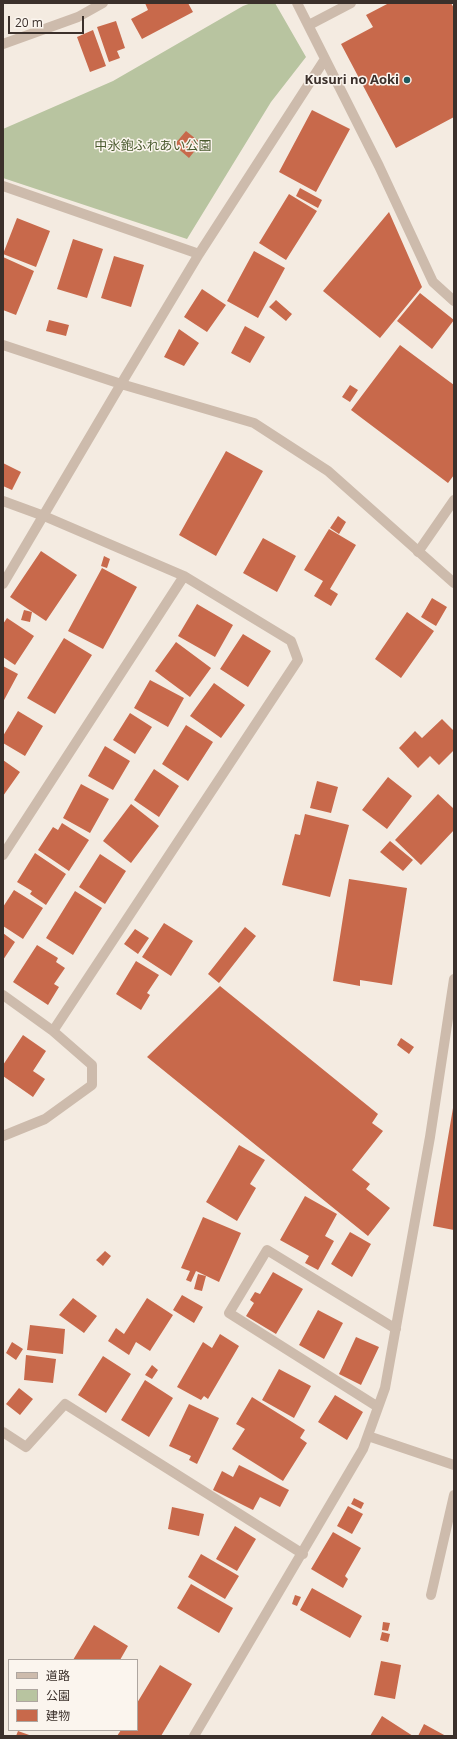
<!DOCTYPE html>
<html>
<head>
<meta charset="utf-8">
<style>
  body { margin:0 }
  #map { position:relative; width:457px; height:1739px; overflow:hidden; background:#f4ebe1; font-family:"Open Sans","Noto Sans JP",sans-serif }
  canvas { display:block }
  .frame { position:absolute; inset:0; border:4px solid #3b302b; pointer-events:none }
  .legend { position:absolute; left:8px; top:1659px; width:130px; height:72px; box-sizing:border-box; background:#fbf5ee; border:1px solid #aea6a0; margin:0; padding:5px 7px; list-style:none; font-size:12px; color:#3b302b }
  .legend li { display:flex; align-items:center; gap:8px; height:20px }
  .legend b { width:20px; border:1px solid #aea6a0 }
  .scale { position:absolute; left:8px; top:16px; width:76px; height:18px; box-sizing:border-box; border:2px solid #3b302b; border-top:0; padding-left:5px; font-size:12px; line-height:14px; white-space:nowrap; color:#3b302b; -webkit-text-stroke:3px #fbf5ee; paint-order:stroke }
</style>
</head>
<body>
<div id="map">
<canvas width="457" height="1739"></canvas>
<div class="frame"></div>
<ul class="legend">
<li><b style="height:5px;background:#cdbbac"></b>道路</li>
<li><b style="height:11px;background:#b8c4a0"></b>公園</li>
<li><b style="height:11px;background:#c8694b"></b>建物</li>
</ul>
<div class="scale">20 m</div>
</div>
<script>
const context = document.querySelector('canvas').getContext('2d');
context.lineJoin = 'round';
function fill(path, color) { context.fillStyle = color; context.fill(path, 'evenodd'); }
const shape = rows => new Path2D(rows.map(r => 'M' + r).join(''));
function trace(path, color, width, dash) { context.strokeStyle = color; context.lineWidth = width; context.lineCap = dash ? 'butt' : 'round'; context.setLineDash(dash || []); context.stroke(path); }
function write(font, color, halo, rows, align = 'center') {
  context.font = font + ' "Open Sans","Noto Sans JP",sans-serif'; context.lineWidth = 3; context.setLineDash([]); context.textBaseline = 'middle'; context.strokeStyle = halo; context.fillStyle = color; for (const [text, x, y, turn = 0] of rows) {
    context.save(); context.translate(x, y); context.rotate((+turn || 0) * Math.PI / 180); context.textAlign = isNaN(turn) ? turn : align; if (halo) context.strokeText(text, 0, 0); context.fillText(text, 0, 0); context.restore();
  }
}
fill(shape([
  [251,3,275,3,306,57,271,102,187,239,3,178,3,129,113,81,243,6]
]), '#b8c4a0');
fill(shape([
  [145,3,188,3,193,12,142,39,131,19,148,10],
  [389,3,451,3,454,8,454,117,396,148,341,44,373,27,366,15],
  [116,21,125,48,117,51,120,58,109,62,97,27],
  [93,30,106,66,90,72,77,37],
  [312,110,350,129,316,192,279,172],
  [186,131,201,143,189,158,174,145],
  [300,188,322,200,318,208,296,196],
  [289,194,317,211,286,260,259,243],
  [389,212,422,287,380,338,323,291],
  [17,218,50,231,36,267,3,254],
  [73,239,103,249,87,298,57,289],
  [254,251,285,268,258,318,227,301],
  [114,256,144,265,131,307,101,298],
  [3,257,34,271,16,315,3,310],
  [202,289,226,305,207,332,184,317],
  [420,293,454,320,432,349,397,321],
  [276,300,292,314,286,321,269,307],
  [49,320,69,325,66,336,46,331],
  [245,326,265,337,250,363,231,353],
  [179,329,199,343,184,366,164,357],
  [400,345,454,385,454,475,448,483,351,410],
  [350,385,358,390,350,402,342,397],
  [226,451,263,471,216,556,179,535],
  [3,463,21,472,12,490,3,486],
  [338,516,346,522,339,534,330,528],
  [329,529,356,545,330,589,338,594,331,606,314,596,323,581,304,570],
  [263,538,296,556,277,592,243,573],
  [41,551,77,575,46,621,10,597],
  [104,556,110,559,107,568,101,566],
  [102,568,137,587,103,649,68,631],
  [432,598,447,607,436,626,421,617],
  [197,604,233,625,215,657,178,636],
  [24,610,32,612,30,622,21,620],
  [407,612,434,631,401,678,375,659],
  [7,618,34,636,15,665,3,657,3,624],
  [243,634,271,651,248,687,220,669],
  [64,638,92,655,55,714,27,698],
  [176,642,211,668,190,697,155,671],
  [3,666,18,674,3,702],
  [150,680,184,698,168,727,134,708],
  [214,683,245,705,221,738,190,716],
  [18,711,43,726,25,756,3,743,3,736],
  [130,713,152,727,135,754,113,740],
  [442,719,454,731,454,750,439,765,430,756,418,768,399,748,415,731,422,738],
  [186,725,213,742,188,781,162,764],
  [105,746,130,761,113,790,88,776],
  [3,760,20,772,3,796],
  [154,769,179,786,159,817,134,800],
  [388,777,412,796,387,829,362,810],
  [317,781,338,787,331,813,310,808],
  [81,784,109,799,90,833,63,818],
  [438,794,454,809,454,830,421,865,395,840],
  [131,804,159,826,131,863,103,841],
  [305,814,349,825,330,897,282,885,295,834,300,835],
  [62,823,89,840,69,871,38,850,53,827,58,830],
  [390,841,413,860,403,871,380,852],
  [35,853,66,874,46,905,30,894,32,891,17,882],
  [100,854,126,871,105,904,79,887],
  [349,879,407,888,392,985,360,980,360,986,333,981],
  [14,890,43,908,23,939,3,926,3,907],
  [75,891,102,908,73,955,46,938],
  [164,923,193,941,171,976,142,957],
  [245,927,256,936,219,983,208,974],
  [135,929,149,938,138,954,124,944],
  [3,933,15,942,3,960],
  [37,945,58,958,56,962,65,968,54,984,59,987,48,1005,13,982],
  [136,961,159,975,147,993,150,995,141,1010,116,994],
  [220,986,378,1114,372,1123,383,1131,352,1170,370,1184,366,1189,390,1208,368,1236,147,1057],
  [23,1035,46,1051,33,1071,45,1079,33,1097,3,1076,3,1065],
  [401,1038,414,1047,409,1054,397,1045],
  [453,1108,454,1108,454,1230,433,1226],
  [239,1145,265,1160,250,1184,256,1188,237,1221,206,1202],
  [305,1196,337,1214,325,1236,334,1241,318,1270,305,1263,309,1256,280,1240],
  [203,1217,241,1233,219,1282,196,1271,191,1282,186,1280,190,1271,181,1268],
  [350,1232,371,1244,352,1277,331,1264],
  [105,1251,111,1256,103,1266,96,1260],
  [273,1272,303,1289,276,1334,246,1316,254,1303,250,1300,255,1292,260,1294],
  [198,1274,206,1276,202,1291,194,1289],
  [182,1295,203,1307,194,1323,173,1310],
  [73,1298,97,1316,84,1333,59,1315],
  [147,1298,173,1315,150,1351,136,1342,129,1355,108,1341,116,1328,124,1334],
  [318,1310,343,1323,324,1359,299,1345],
  [30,1325,65,1329,63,1354,27,1350],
  [220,1334,239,1346,208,1399,204,1396,201,1400,177,1387,203,1342,212,1348],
  [356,1337,379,1347,361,1385,339,1374],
  [12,1342,23,1349,16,1360,6,1353],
  [26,1355,56,1359,53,1383,24,1380],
  [103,1356,131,1374,106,1413,78,1395],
  [152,1365,158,1370,152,1379,145,1375],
  [279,1369,311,1386,294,1418,262,1400],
  [145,1380,173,1398,149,1437,121,1420],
  [19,1388,33,1399,20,1415,6,1404],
  [335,1395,363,1412,347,1440,318,1422],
  [252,1397,305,1430,300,1438,307,1443,283,1481,232,1449,245,1429,236,1424],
  [189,1404,219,1418,197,1464,189,1460,191,1456,169,1446],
  [239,1465,289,1490,280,1507,260,1497,253,1510,213,1490,222,1471,233,1477],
  [354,1498,364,1503,361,1509,351,1504],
  [348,1506,363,1514,352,1534,337,1526],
  [172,1507,204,1514,199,1536,168,1529],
  [235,1526,256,1539,237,1571,216,1559],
  [333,1532,361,1548,345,1576,348,1579,343,1588,311,1569],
  [201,1554,239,1576,225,1599,188,1577],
  [191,1584,233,1608,219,1633,177,1608],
  [312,1588,362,1616,350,1638,300,1610],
  [295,1595,301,1597,297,1606,292,1604],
  [383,1622,390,1623,388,1631,382,1630],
  [94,1625,128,1646,120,1660,73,1660],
  [382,1632,390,1634,388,1642,380,1640],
  [381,1661,401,1665,395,1699,374,1695],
  [160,1665,192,1684,161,1736,117,1736,121,1730,137,1730,137,1703],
  [382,1716,413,1736,370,1736],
  [424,1724,446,1736,418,1736],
  [18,1731,32,1736,16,1736]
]), '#c8694b');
trace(shape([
  [297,3,379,166,433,282,454,301],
  [309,25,351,3],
  [3,44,78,17,103,3],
  [3,186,199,254],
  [121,384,199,254,325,59],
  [3,501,44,516,184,576,291,641,298,660,53,1031],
  [418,552,454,500],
  [3,855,184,576],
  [3,995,53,1031,92,1065,92,1085,45,1119,3,1136],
  [378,1407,229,1313,267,1250,396,1329],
  [3,1432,26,1447,65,1404,303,1554],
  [368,1436,454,1465],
  [431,1595,454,1495],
  [194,1736,363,1449,385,1388,430,1137,454,979]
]), '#cdbbac', 10);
trace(shape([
  [3,345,121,384,254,423,328,471,454,583],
  [3,584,121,384]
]), '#cdbbac', 10);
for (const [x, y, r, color] of [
  [407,80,4,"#1f5a5e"]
]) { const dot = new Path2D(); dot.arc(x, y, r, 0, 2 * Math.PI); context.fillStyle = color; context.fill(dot); trace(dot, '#fbf5ee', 1.5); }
write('bold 13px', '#3b302b', '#fbf5ee', [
  ["Kusuri no Aoki",399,80]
], 'right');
write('13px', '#4a5a2e', '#fbf5ee', [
  ["中氷鉋ふれあい公園",153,146]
]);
</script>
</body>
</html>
